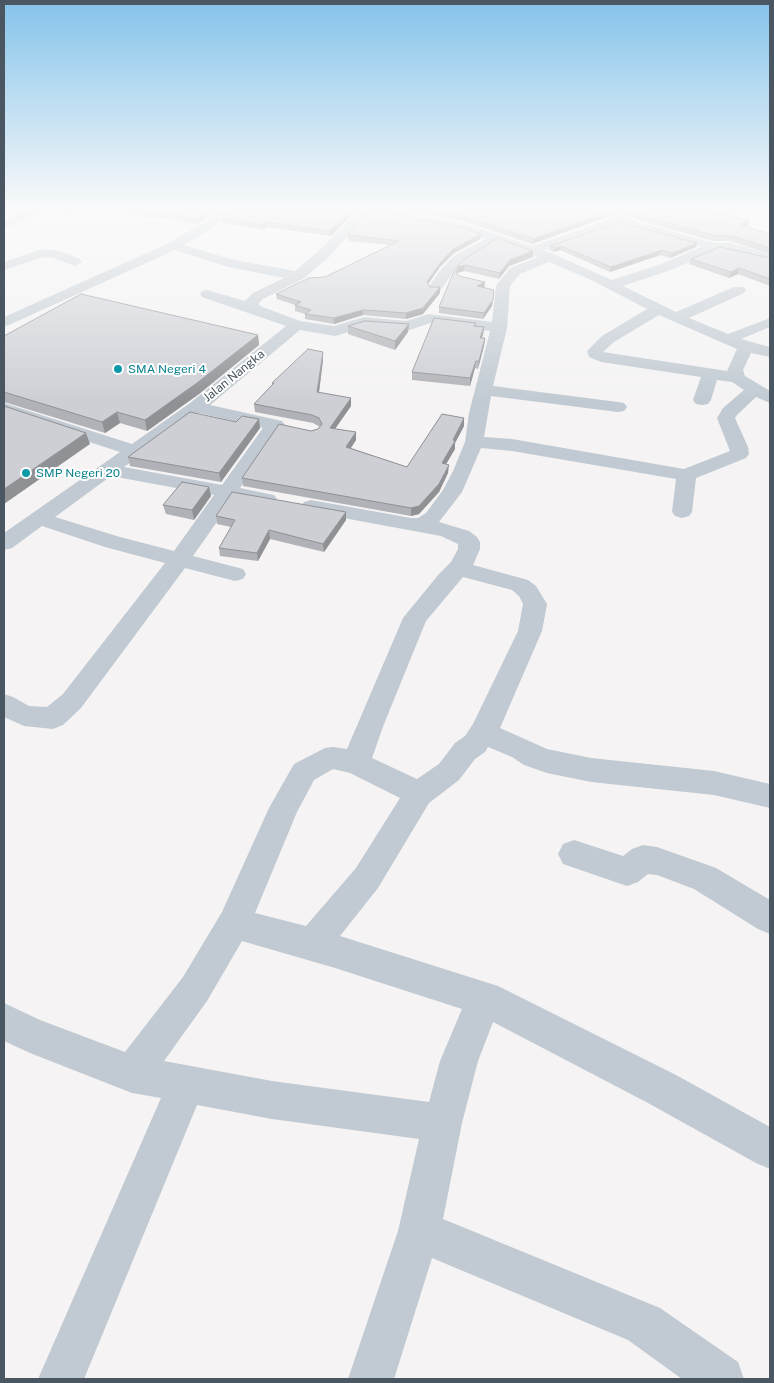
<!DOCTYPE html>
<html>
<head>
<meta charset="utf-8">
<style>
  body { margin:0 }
  #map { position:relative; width:774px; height:1383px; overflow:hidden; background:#f5f3f3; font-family:"Public Sans",sans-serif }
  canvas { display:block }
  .frame { position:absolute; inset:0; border:5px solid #4a5661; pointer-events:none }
</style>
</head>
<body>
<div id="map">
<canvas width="774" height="1383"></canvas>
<div class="frame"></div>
</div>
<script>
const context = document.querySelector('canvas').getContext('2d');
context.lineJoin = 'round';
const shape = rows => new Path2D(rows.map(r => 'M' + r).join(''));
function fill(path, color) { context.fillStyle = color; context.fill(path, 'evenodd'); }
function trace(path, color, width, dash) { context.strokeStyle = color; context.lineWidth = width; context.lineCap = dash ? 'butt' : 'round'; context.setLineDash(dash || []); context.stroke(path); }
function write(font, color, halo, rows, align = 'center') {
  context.font = font + ' "Public Sans",sans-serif'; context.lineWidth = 4; context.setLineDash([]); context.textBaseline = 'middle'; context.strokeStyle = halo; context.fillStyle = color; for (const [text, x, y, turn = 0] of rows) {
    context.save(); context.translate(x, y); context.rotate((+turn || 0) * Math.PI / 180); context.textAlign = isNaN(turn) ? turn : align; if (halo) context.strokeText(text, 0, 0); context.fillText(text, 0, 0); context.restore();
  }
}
fill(shape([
  [138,209,143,209,126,215,123,214,138,209]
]), '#90daee');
fill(shape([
  [31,209,47,209,45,211,4,228,4,220,31,209],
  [222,209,235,209,214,227,184,245,230,259,295,271,320,250,360,209,372,209,330,256,303,279,263,299,259,303,260,306,300,321,334,326,364,317,406,321,429,314,492,322,496,286,498,283,510,268,538,257,496,242,464,262,452,274,440,291,430,291,428,288,430,285,442,268,454,256,485,239,460,230,408,221,380,211,378,209,395,209,414,215,462,223,532,246,575,232,634,209,650,209,648,211,629,219,713,243,730,243,770,254,770,262,729,251,718,250,671,270,623,286,676,312,734,287,744,287,746,290,744,293,689,318,728,334,770,318,770,327,741,339,770,347,770,357,751,353,743,370,745,376,770,391,770,403,756,397,737,415,735,418,748,447,749,454,746,458,696,478,692,512,689,516,682,518,675,516,672,512,676,479,512,451,481,448,462,492,439,522,469,531,477,537,480,542,480,549,473,565,528,580,536,586,547,604,542,631,500,728,547,749,591,758,714,771,770,784,770,808,714,795,591,782,547,773,524,765,512,757,488,747,485,752,475,759,459,780,429,803,378,888,340,936,498,986,676,1075,770,1127,770,1169,756,1163,648,1103,493,1022,478,1061,462,1123,443,1219,660,1308,738,1362,744,1379,682,1379,628,1340,432,1258,394,1379,348,1379,398,1231,419,1139,272,1119,197,1105,84,1379,38,1379,161,1098,132,1093,30,1053,4,1041,4,1003,40,1020,125,1052,183,977,222,912,269,808,294,764,325,748,333,747,347,749,403,618,439,574,451,562,458,549,458,544,441,536,311,512,304,510,301,506,304,502,311,500,411,518,418,518,426,513,443,490,453,471,465,442,469,413,490,331,430,323,407,331,365,327,335,336,300,330,210,405,282,421,285,425,280,429,240,488,274,495,277,499,274,503,267,505,233,499,193,556,243,569,246,574,243,579,235,581,185,568,81,708,63,725,53,729,24,726,4,717,4,694,13,697,29,706,47,707,63,694,165,563,105,547,42,526,12,548,4,550,4,533,120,452,4,414,4,403,132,444,190,403,286,326,202,297,200,294,202,291,207,290,245,301,253,293,284,278,228,267,175,250,9,325,4,326,4,317,169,243,206,221,222,209],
  [618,224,658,234,701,247,661,264,612,280,544,250,618,224],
  [549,262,589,279,647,309,602,336,587,351,589,357,601,362,701,377,693,400,696,404,702,405,708,404,711,400,717,380,732,382,744,390,723,408,717,418,730,451,684,469,512,439,484,437,491,396,618,412,624,411,627,407,624,403,618,402,493,386,507,328,510,286,520,274,549,262],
  [659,315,737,349,727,371,603,352,614,342,659,315],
  [199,413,263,428,222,485,124,467,199,413],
  [111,476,214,495,174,551,120,537,55,517,111,476],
  [463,577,512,590,519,596,523,604,518,631,473,724,465,736,455,743,439,764,417,779,372,758,384,724,426,621,463,577],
  [333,769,350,773,400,798,356,868,306,926,255,913,297,812,314,780,333,769],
  [242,941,335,968,462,1009,440,1061,429,1102,272,1081,164,1061,207,1001,242,941],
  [42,249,60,251,80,259,82,262,75,266,53,258,43,257,4,270,4,262,42,249],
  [574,840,623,856,632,849,643,845,657,847,716,868,770,900,770,934,758,929,694,889,657,875,648,874,638,882,627,886,563,864,558,854,563,844,574,840]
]), '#c1cad2');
fill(shape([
  [58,209,84,209,65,213],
  [114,209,219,209,197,224,156,216,152,218],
  [232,209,358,209,331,236,266,227,262,230,222,223,221,218],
  [401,209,629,209,532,244,463,221,414,213],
  [636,214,748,225,744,226,770,234,770,254,730,241,713,241,635,219],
  [407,218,480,239,453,254,440,267,428,284,430,287,440,293,423,314,406,319,363,315,334,324,305,319,305,314,295,311,295,305,277,299,276,294,325,277,390,245,349,241,349,239,348,239,348,234],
  [697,243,696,247,670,258,660,255,610,272,560,250,554,252,549,250,550,246],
  [533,251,533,257,509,266,499,279,464,271,457,273,459,276,485,282,484,288,494,290,492,306,483,319,439,313,439,307,466,258],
  [770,258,770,286,738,274,729,278,689,264,691,259],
  [409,324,408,332,395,350,348,334,348,326],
  [476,326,484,327,483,335,482,338,485,338,484,346,478,369,475,368,470,386,412,380,412,372],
  [258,335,259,345,199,394,147,431,120,423,105,433,4,402,4,336],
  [323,352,323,360,319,392,351,398,351,406,335,429,356,432,356,440,351,448,407,467,464,426,455,443,455,449,446,464,448,473,439,492,419,514,411,516,243,486,242,478,311,431,318,429,320,427,313,423,255,412,254,404,272,385,272,383],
  [260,428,221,482,130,466,128,457],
  [209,487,211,496,194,520,166,514,163,505],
  [346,512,346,520,324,552,270,539,258,561,220,556,219,548,231,527,217,524,216,516]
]), '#b0b2b7');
fill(shape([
  [64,209,84,209,65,213],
  [211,209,219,209,197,224,197,219],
  [353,209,358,209,331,236,330,231],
  [617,209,629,209,532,244,533,239],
  [155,212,156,216,152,218,151,213],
  [749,220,748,225,738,230,740,225],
  [266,222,266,227,262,230,261,225],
  [481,234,480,239,453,254,440,267,426,287,427,282,441,262,453,249],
  [697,243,696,247,670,258,672,253],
  [561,246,560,250,554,252,555,248],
  [662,250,660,255,610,272,611,267],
  [533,251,533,257,509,266,499,279,500,273,510,260],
  [465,265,464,271,457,273,455,278,456,272,458,267],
  [739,268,738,274,729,278,731,272],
  [485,282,484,288,477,286],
  [440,287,440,293,423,314,406,319,406,313],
  [493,300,492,306,483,319,484,313],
  [363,310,363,315,334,324,334,318],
  [409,324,408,332,395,350,395,341],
  [484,327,483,335,479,345,480,338],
  [258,335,259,345,199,394,147,431,145,420],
  [485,338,484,346,478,369,479,361],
  [323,352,323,360,318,400,317,392],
  [476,361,475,368,470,386,470,378],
  [351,398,351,406,330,436,330,428],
  [117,412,120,423,105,433,102,422],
  [464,418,464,426,455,443,455,449,442,471,442,463],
  [259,419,260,428,221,482,219,473],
  [356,432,356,440,346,455,346,447],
  [86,433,90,444,4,504,4,489],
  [449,465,448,473,439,492,419,514,411,516,411,508],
  [209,487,211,496,194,520,192,510],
  [346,512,346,520,324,552,323,544],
  [269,530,270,539,258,561,257,553]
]), '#909195');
const building = shape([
  [133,209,211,209,197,219,155,212,151,213,133,209],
  [232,209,353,209,330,231,266,222,261,225,221,218,232,209],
  [370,209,382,209,407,218,460,227,481,234,453,249,441,262,427,282,430,287,440,287,423,308,406,313,363,310,334,318,305,314,311,310,295,305,301,302,276,294,309,278,325,277,399,241,349,235,350,234,348,234,370,209],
  [418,209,617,209,533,239,463,216,418,209],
  [647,209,705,209,749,220,740,225,770,234,770,248,732,236,715,236,636,214,647,209],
  [619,222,697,243,672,253,662,250,611,267,561,246,555,248,550,246,619,222],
  [497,238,533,251,510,260,500,273,465,265,458,267,456,272,459,276,485,282,477,286,494,290,493,300,484,313,439,307,455,269,466,258,497,238],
  [720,247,770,258,770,279,739,268,731,272,691,259,720,247],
  [81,294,258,335,197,383,145,420,117,412,102,422,4,392,4,336,81,294],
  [434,318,476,323,474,326,484,327,480,338,485,338,479,361,476,361,470,378,412,372,434,318],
  [365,321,409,324,395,341,348,326,365,321],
  [308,349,323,352,317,392,351,398,330,428,356,432,346,447,407,467,442,414,464,418,453,440,455,441,442,463,449,465,439,484,419,506,411,508,242,478,279,424,311,431,318,429,322,424,319,418,312,415,254,404,274,383,272,383,308,349],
  [4,406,86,433,4,489,4,406],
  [190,412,236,422,242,416,259,419,219,473,128,457,190,412],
  [182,482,209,487,192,510,163,505,182,482],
  [232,492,346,512,323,544,269,530,257,553,219,548,235,520,216,516,232,492]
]);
fill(building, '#cdcfd5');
trace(building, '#909195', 1);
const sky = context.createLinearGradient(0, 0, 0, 402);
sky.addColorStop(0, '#85c3ea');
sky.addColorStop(0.52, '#fafafa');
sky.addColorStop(1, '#fafafa00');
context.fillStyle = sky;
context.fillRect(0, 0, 774, 402);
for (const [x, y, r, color] of [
  [118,369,5,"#0f9aa8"],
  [26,473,5,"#0f9aa8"]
]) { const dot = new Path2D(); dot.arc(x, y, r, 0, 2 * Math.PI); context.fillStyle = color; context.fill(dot); trace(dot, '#fff', 2); }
write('12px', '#0d838f', '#fff', [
  ["SMA Negeri 4",128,369],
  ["SMP Negeri 20",36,473]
], 'left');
write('12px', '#4a5661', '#fff', [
  ["Jalan Nangka",234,376,-39]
]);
</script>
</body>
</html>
